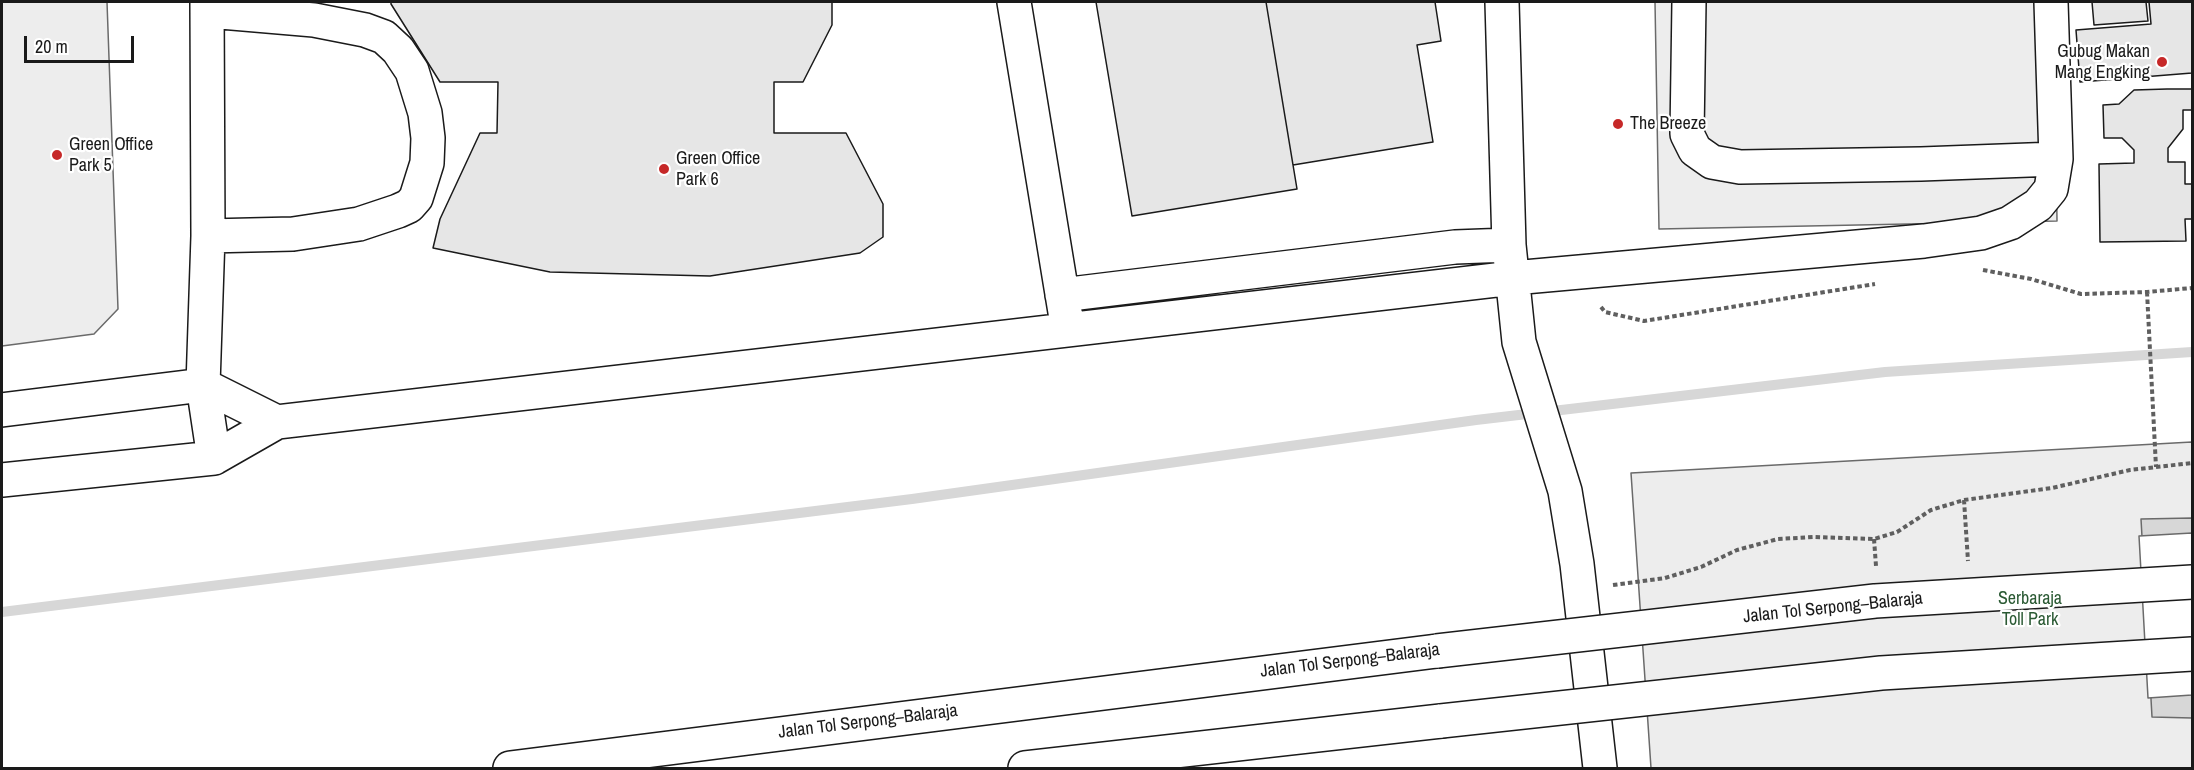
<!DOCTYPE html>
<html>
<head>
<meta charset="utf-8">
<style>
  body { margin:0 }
  #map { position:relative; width:2194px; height:770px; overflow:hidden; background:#fff; font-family:"Archivo Narrow",sans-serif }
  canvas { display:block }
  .frame { position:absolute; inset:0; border:3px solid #1a1a1a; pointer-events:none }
  .scale { position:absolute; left:24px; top:36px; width:110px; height:27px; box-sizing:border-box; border:3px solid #1a1a1a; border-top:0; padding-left:8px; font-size:18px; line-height:21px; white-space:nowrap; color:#1a1a1a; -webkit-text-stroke:4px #fff; paint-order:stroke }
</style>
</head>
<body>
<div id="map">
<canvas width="2194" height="770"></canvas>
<div class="frame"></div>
<div class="scale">20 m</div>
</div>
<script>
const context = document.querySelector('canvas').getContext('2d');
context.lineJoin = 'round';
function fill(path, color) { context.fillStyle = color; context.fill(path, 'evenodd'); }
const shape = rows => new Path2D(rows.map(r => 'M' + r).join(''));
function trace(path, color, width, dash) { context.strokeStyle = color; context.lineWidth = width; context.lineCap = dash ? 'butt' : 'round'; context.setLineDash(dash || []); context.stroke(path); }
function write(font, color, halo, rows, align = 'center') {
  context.font = font + ' "Archivo Narrow",sans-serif'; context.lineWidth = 4.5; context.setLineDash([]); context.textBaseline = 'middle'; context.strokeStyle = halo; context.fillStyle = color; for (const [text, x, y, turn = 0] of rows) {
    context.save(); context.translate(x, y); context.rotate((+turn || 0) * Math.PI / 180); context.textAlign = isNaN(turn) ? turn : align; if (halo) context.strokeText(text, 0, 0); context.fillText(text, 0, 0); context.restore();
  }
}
const built = shape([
  [2,2,107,2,118,309,94,334,2,346,2,2],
  [1655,2,2054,2,2057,221,1659,229,1655,2],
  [2192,442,2192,768,1651,768,1631,473,2192,442]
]);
fill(built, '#ededed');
trace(built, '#6a6a6a', 1.5);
const water = shape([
  [2192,518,2192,718,2152,717,2141,519,2192,518]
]);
fill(water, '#d7d7d7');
trace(water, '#6a6a6a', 1.5);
const pier = shape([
  [2192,533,2192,695,2148,698,2139,536,2192,533]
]);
fill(pier, '#fff');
trace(pier, '#6a6a6a', 1.5);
trace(shape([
  [2,612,912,499,1476,420,1885,372,2192,352]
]), '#d7d7d7', 10);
const building = shape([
  [391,2,832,2,832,25,803,82,774,82,774,133,846,133,883,204,883,237,860,253,710,276,550,272,433,248,440,219,480,133,497,133,498,82,440,82,391,4,391,2],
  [1096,2,1266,2,1297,189,1132,216,1096,2],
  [1266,2,1435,2,1441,41,1417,45,1433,142,1293,165,1266,2],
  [2092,2,2146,2,2148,21,2094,25,2092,2],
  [2149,2,2192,2,2192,73,2080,82,2076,30,2151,24,2149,2],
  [2167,89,2192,89,2192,110,2183,110,2183,129,2168,148,2168,162,2185,162,2185,184,2192,184,2192,219,2185,219,2186,241,2100,242,2099,164,2134,163,2134,150,2122,138,2104,138,2103,105,2119,104,2134,90,2167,89]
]);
fill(building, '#e6e6e6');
trace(building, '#1a1a1a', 1.5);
const minor = shape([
  [207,2,208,236,203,385,214,458],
  [1014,2,1066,318],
  [1502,2,1509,245,1519,342,1565,491,1577,564,1600,768],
  [1689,2,1687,134,1695,150,1712,162,1740,167,1921,164,2056,159,2051,2],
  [208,236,293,234,359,224,398,211,409,206,416,198,427,163,428,138,425,113,412,71,398,50,384,37,365,30,314,20,209,11],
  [1062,295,1455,247,1509,245],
  [2,410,203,385,277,422],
  [2,480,214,458,277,422,1513,278,1924,241,1981,233,2010,223,2038,205,2051,189,2056,159]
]);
const highway = shape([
  [510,768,1437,651],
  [1025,768,1441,721]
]);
trace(minor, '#1a1a1a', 36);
trace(highway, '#1a1a1a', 36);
trace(shape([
  [1983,270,2031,279,2081,294,2147,292,2192,288],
  [2147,292,2156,467],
  [1601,307,1605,312,1644,321,1875,284],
  [1964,500,1968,561],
  [1874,539,1876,566],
  [1613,585,1665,578,1701,567,1737,550,1778,539,1814,537,1874,539,1897,532,1931,510,1964,500,2052,488,2130,470,2192,463]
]), '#5f5f5f', 4, [4.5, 3]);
trace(minor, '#fff', 33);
trace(highway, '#fff', 33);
const highwayBridge = shape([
  [1437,651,1875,601,2192,582],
  [1441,721,1881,673,2192,654]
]);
trace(highwayBridge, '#1a1a1a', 36, []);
trace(highwayBridge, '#fff', 33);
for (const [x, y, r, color] of [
  [2162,62,6,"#c62828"],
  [1618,124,6,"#c62828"],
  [57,155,6,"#c62828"],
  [664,169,6,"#c62828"]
]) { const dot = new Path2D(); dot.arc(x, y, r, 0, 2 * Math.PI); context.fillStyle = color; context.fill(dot); trace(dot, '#fff', 2); }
write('18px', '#1a1a1a', '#fff', [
  ["Gubug Makan",2150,52,"right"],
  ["Mang Engking",2150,73,"right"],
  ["The Breeze",1630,124],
  ["Green Office",69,145],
  ["Park 5",69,166],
  ["Green Office",676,159],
  ["Park 6",676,180]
], 'left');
write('18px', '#2b5a34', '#fff', [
  ["Serbaraja",2030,599],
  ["Toll Park",2030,620]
]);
write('18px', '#1a1a1a', '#fff', [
  ["Jalan Tol Serpong–Balaraja",1833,608,-6],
  ["Jalan Tol Serpong–Balaraja",1350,661,-7],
  ["Jalan Tol Serpong–Balaraja",868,722,-7]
]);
</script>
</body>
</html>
